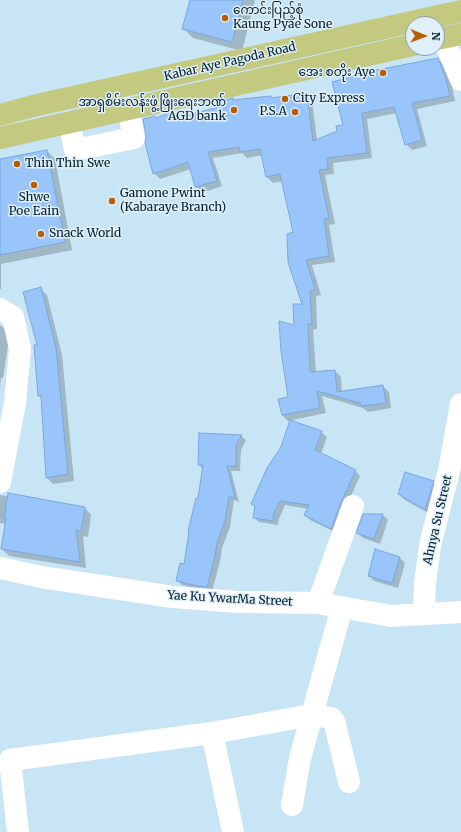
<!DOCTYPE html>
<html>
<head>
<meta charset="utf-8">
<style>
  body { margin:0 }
  #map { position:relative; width:461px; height:832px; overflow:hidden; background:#c8e5f6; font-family:Merriweather,serif }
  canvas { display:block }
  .north { position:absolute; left:405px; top:16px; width:40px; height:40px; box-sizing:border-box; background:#e1f0f8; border:1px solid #879ca7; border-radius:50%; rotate:91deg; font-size:11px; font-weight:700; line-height:16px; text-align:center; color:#001e2d }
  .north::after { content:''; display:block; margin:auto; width:14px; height:18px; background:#b75c00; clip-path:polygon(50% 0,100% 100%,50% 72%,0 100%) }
</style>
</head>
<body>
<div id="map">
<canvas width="461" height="832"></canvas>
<div class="north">N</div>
</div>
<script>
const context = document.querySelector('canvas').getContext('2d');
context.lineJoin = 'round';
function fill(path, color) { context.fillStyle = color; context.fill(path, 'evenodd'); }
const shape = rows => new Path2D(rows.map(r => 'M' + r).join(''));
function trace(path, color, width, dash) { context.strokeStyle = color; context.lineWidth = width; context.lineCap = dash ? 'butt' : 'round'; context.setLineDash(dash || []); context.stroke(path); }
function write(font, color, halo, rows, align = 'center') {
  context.font = font + ' Merriweather,"Noto Sans Myanmar",serif'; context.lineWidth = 3; context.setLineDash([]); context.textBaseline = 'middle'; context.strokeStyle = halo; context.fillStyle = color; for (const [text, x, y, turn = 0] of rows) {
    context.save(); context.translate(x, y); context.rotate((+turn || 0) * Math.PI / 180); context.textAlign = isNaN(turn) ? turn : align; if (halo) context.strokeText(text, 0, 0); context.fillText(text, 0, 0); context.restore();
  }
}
fill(shape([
  [191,0,255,0,242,51,193,38,183,28],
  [438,59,444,65,451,82,455,101,417,109,427,146,412,150,406,144,397,113,367,119,372,158,333,163,334,174,325,175,335,224,329,225,335,262,312,265,321,295,316,296,317,329,313,330,316,373,335,371,341,377,342,392,383,386,389,392,391,408,368,412,363,408,322,396,326,413,288,421,282,415,289,398,295,327,303,305,294,232,283,181,273,183,267,177,263,155,247,158,242,153,213,158,222,186,202,193,196,187,191,169,160,179,154,173,155,117,157,119,175,116,184,113,188,116,219,108,234,101,270,97,272,98,306,94,312,100,317,140,338,131],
  [47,151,55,159,72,250,1,264,1,289,0,289,0,160],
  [40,288,47,295,62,355,74,481,53,484,47,478,42,398,39,396,38,346],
  [0,325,7,331,9,339,3,378,1,378,0,388],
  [321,432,327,437,321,454,355,471,360,476,346,507,337,533,310,520,305,515,308,509,285,505,279,519,278,525,259,522,254,517,255,507,252,504],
  [241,436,246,440,241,450,240,471,231,471,239,502,234,500,230,527,222,548,220,561,212,592,204,591,182,585,177,580,185,565,199,499,203,469,199,465],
  [433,482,438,487,430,514,405,500,399,494],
  [0,495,85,508,91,515,88,537,83,536,86,568,9,556,2,549,6,524,0,523],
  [364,515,383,515,388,520,380,544,363,538,358,533],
  [400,558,405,563,398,588,374,581,369,575]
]), '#0003');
const building = shape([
  [190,0,243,0,232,42,182,29,190,0],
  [438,58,445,76,450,96,412,103,422,140,405,145,394,107,362,113,367,153,327,158,328,169,319,170,329,218,324,219,329,256,306,260,315,289,310,291,312,324,308,324,310,372,335,370,337,392,383,385,386,403,361,406,360,403,317,391,320,408,282,415,278,399,288,397,281,351,279,321,294,325,293,304,302,304,288,262,287,234,293,232,280,174,266,177,260,149,240,152,239,147,208,152,217,181,195,187,188,162,153,174,145,143,146,136,143,119,155,116,156,118,172,112,176,115,184,111,186,116,218,107,218,102,233,98,233,100,271,96,271,98,307,93,313,141,337,131,336,126,343,125,332,82,377,70,438,58],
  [47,150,65,242,0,255,0,159,47,150],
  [41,287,56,348,68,474,46,478,41,396,38,396,34,345,37,345,23,292,41,287],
  [290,420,322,431,315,450,356,470,341,502,331,529,304,515,309,505,280,501,274,513,273,521,253,518,255,506,251,504,267,468,281,447,290,420],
  [199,433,242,435,236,445,236,466,227,466,235,498,229,496,225,521,217,543,215,556,207,587,198,586,176,581,180,563,184,564,189,532,188,531,196,498,198,498,203,465,198,465,199,433],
  [405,472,434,481,425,510,398,494,405,472],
  [8,493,85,507,81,531,76,530,80,562,1,549,6,518,4,518,8,493],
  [363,514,383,514,374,539,356,533,363,514],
  [375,549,400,557,392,583,368,576,375,549]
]);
fill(building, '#9ac5fb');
trace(building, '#79a7df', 1);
trace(shape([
  [443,38,461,80],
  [69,122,75,150,134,138,128,108],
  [0,309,13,317,20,349,15,403,0,482],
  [0,568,41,577,173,597,238,602,318,603,391,616,461,612],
  [318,603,353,506],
  [424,614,425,583,430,545,449,471,461,404],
  [212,733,233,832],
  [10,760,212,733,312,715,331,718,333,720,335,724,349,782],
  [10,760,18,832],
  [292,805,300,758,342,607]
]), '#fff', 22);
trace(shape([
  [437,39,461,34],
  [0,115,37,105,461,11],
  [0,138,413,45]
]), '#c3c97f', 22);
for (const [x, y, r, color] of [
  [225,18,4,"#b75c00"],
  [383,73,4,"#b75c00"],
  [285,99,4,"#b75c00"],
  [234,110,4,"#b75c00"],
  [295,112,4,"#b75c00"],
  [17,164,4,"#b75c00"],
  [34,185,4,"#b75c00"],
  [112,201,4,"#b75c00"],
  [41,234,4,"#b75c00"]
]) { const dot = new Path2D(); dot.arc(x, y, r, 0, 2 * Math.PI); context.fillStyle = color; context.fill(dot); trace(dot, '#e1f0f8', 1.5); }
write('12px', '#001e2d', '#e1f0f8', [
  ["ကောင်းပြည့်စုံ",233,11],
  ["Kaung Pyae Sone",233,25],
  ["အေး စတိုး Aye",375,73,"right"],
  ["City Express",293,99],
  ["အာရှစိမ်းလန်းဖွံ့ဖြိုးရေးဘဏ်",226,103,"right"],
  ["AGD bank",226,117,"right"],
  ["P.S.A",287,112,"right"],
  ["Thin Thin Swe",25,164],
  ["Gamone Pwint",120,194],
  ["(Kabaraye Branch)",120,208],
  ["Shwe",34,198,"center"],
  ["Poe Eain",34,212,"center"],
  ["Snack World",49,234]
], 'left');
write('12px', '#001e2d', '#e1f0f8', [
  ["Kabar Aye Pagoda Road",230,62,-13],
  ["Ahnya Su Street",438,520,-77],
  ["Yae Ku YwarMa Street",230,599,3]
]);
</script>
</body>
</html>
